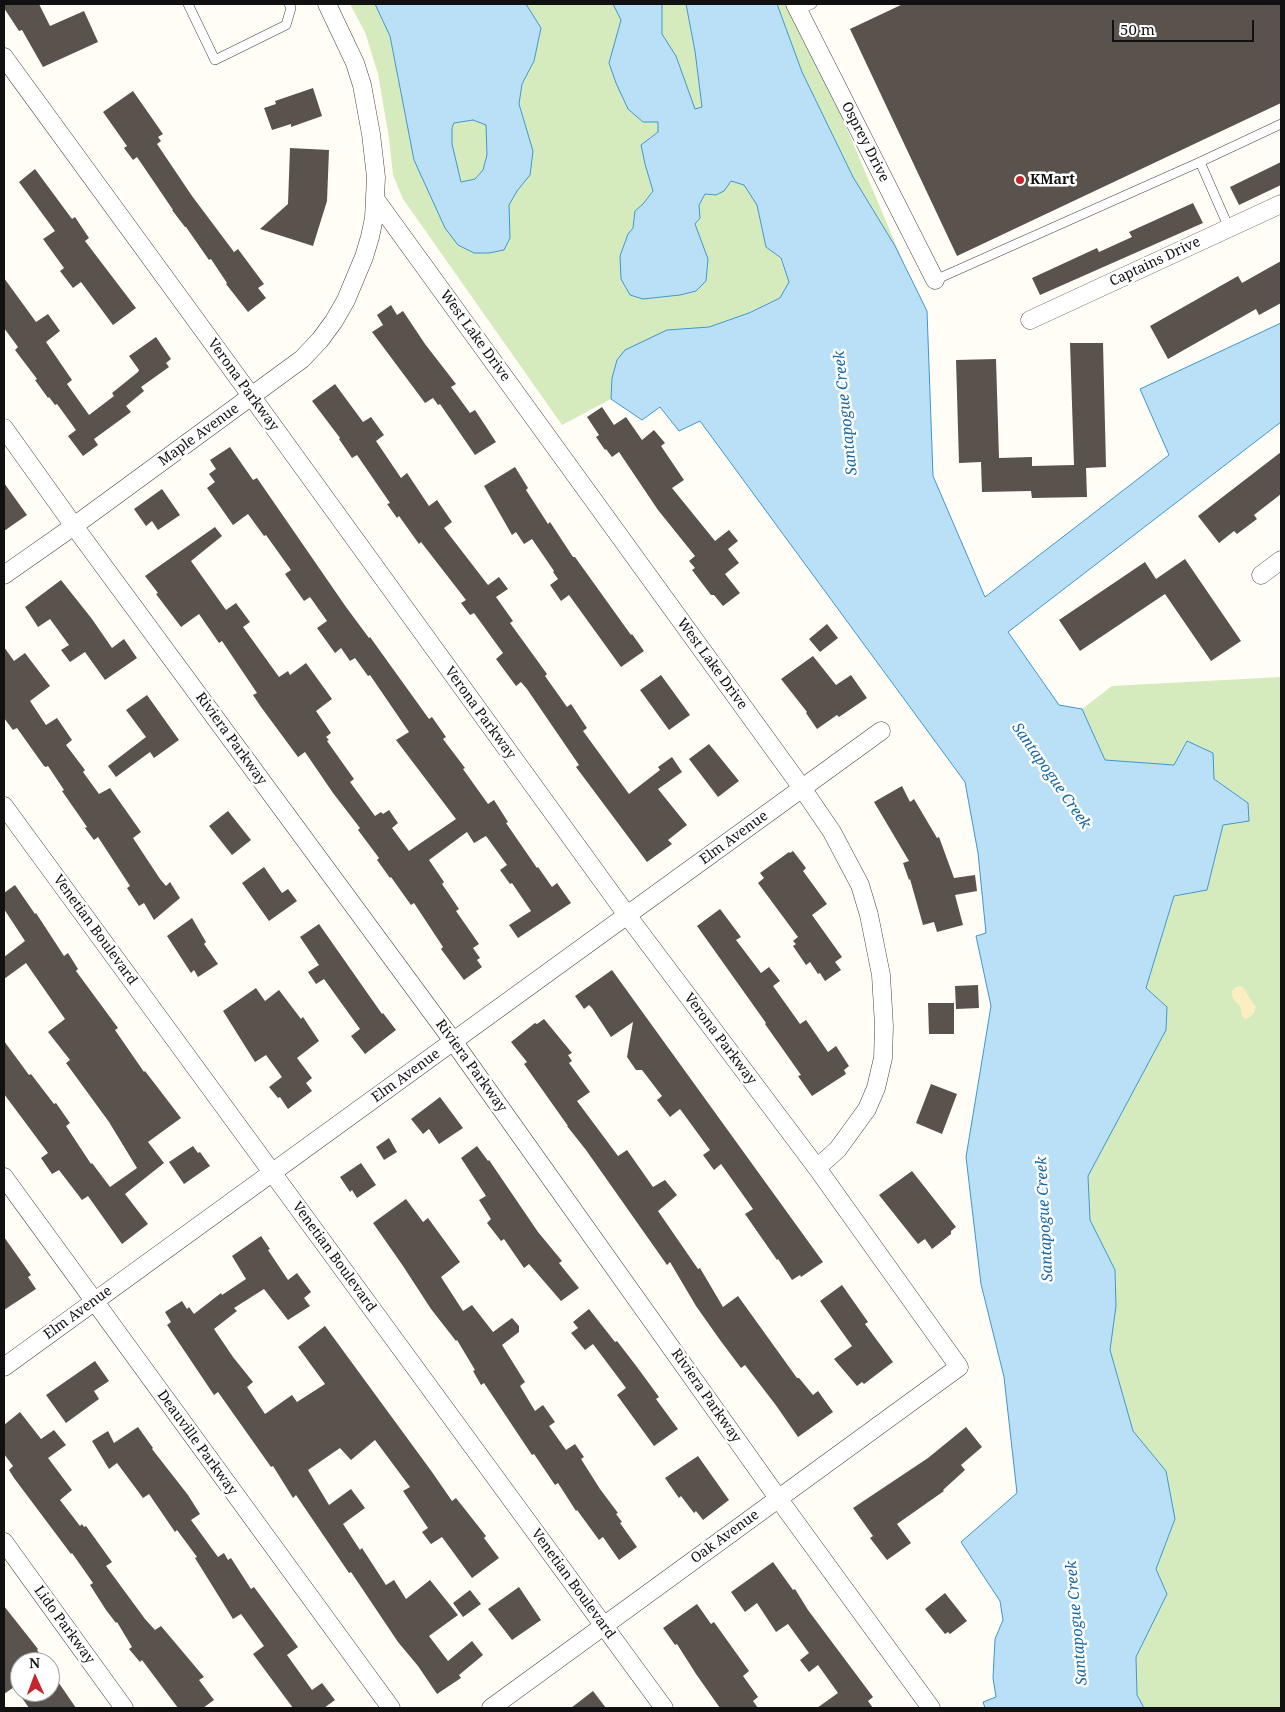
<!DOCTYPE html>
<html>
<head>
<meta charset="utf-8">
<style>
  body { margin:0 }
  #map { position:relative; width:1285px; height:1712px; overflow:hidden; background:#fffdf5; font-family:"Noto Serif",serif }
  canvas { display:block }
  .frame { position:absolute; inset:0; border:5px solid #111; pointer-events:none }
  .north { position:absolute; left:10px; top:1652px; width:50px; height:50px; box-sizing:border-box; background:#fff; border:1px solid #a0a0a0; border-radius:50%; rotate:358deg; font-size:14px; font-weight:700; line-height:20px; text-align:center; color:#111 }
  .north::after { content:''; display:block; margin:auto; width:18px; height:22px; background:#c4262e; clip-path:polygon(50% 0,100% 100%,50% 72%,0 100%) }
  .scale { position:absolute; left:1112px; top:20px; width:142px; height:22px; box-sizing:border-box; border:2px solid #111; border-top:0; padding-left:6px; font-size:15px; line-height:18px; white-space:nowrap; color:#111; -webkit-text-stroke:4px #fff; paint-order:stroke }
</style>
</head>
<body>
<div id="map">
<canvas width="1285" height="1712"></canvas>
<div class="frame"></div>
<div class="north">N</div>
<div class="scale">50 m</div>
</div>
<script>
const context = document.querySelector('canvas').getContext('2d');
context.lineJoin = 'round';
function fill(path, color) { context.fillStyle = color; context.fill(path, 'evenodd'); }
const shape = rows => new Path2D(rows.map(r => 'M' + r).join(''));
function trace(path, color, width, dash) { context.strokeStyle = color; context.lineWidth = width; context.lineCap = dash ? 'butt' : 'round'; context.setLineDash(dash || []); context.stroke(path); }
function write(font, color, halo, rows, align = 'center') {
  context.font = font + ' "Noto Serif",serif'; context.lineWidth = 5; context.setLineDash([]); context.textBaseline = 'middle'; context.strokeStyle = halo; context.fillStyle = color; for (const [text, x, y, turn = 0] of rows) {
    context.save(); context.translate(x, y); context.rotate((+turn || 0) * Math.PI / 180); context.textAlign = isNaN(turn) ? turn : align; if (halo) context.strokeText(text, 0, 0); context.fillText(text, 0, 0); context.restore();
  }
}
fill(shape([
  [350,4,375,4,390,36,414,160,508,220,509,205,517,191,530,174,533,151,519,104,522,84,534,61,541,28,526,4,613,4,621,20,617,40,621,94,628,109,643,122,658,121,658,132,649,138,645,164,653,190,643,204,635,211,633,228,628,234,621,279,630,295,643,299,680,295,696,291,699,240,695,224,700,218,699,205,705,194,716,195,724,191,731,180,744,185,757,205,766,247,780,258,789,282,780,298,749,313,709,327,667,330,612,378,611,399,562,425,403,199,393,175,389,138,378,74,365,32],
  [662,4,686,4,695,51,702,107,695,110,676,56,662,34],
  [777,4,791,4,831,91,907,271,895,246,853,177,802,72],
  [473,120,486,124,487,155,483,170,475,179,460,182,452,144,452,128,454,123],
  [1281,677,1281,1708,1144,1708,1137,1695,1136,1657,1167,1594,1156,1569,1175,1519,1166,1471,1133,1431,1110,1350,1116,1306,1115,1270,1090,1220,1088,1176,1166,1030,1167,1007,1146,988,1174,896,1207,890,1223,825,1248,803,1214,779,1186,742,1174,765,1105,760,1082,709,1112,686]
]), '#d5ebbd');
fill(shape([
  [1242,986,1245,990,1250,999,1256,1007,1254,1013,1250,1017,1245,1019,1242,1016,1240,1006,1234,1000,1232,996,1232,991,1236,987]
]), '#fbeec1');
const water = shape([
  [375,4,526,4,541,28,534,61,522,84,519,104,533,151,530,175,517,191,509,205,510,238,504,250,489,253,474,253,458,245,445,228,414,160,390,36,375,4],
  [473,120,486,125,487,155,483,170,475,179,461,182,452,144,452,128,454,123,473,120],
  [613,4,662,4,662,34,676,56,695,109,702,107,695,51,686,4,777,4,802,72,853,177,895,246,927,311,933,476,985,597,1169,455,1140,389,1281,323,1281,422,1008,632,1059,705,1082,709,1105,760,1174,765,1187,741,1213,753,1214,779,1248,803,1249,821,1223,825,1207,890,1174,896,1146,988,1167,1007,1166,1030,1088,1176,1090,1220,1115,1270,1116,1306,1110,1350,1133,1431,1166,1471,1175,1519,1156,1569,1167,1594,1136,1657,1137,1695,1144,1708,985,1708,983,1702,996,1697,993,1678,995,1639,1003,1620,1000,1601,961,1542,1017,1493,1004,1377,981,1284,966,1157,991,1006,976,936,986,933,978,853,965,782,700,421,679,431,660,407,642,420,611,399,612,378,617,360,625,350,667,330,709,327,749,313,780,298,789,282,781,258,766,247,757,205,744,185,731,181,724,191,716,195,705,194,699,205,700,218,695,224,708,259,706,281,696,291,680,295,643,299,630,295,621,279,620,256,628,234,633,228,635,211,643,204,653,191,645,164,641,145,658,132,658,122,643,122,628,109,616,83,609,63,621,20,613,4]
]);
fill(water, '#b9e0f7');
trace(water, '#3f96cf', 1);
fill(shape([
  [4,4,39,4,50,26,84,11,98,42,43,67,22,30,19,31,4,8],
  [903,4,1281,4,1281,103,957,256,850,29],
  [313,88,322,116,291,127,291,124,272,130,264,108,276,104,275,101],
  [133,91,163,134,158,137,161,141,157,144,192,196,234,252,238,249,264,284,258,288,266,298,248,312,226,284,227,283,211,259,209,260,186,227,185,227,172,210,173,210,137,157,133,160,124,148,127,146,103,112],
  [290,148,329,150,327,201,313,246,260,229,288,204],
  [1281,162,1281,185,1239,205,1230,187],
  [35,169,72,219,75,217,89,238,85,241,136,308,113,325,81,282,73,288,60,271,64,268,43,239,55,231,19,182],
  [1193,203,1203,223,1040,295,1032,278,1097,248,1099,252,1132,237,1129,232],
  [1281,261,1281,303,1259,315,1256,309,1168,359,1150,326,1238,276,1242,283],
  [4,278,36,322,48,314,60,331,46,342,72,380,67,384,89,415,114,396,112,393,138,372,139,370,129,356,156,337,171,359,166,363,169,367,141,387,144,391,126,406,131,412,94,439,98,445,83,456,68,436,76,430,57,404,55,405,49,397,48,398,35,380,37,379,15,350,18,347,4,328],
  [391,305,397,315,403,311,425,344,456,384,451,387,470,413,475,410,496,442,475,455,440,404,438,405,433,398,425,403,372,332,383,325,377,315],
  [1070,343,1103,343,1106,467,1086,468,1087,497,1032,498,1031,491,982,492,981,462,959,463,956,360,996,359,999,458,1032,457,1032,466,1074,465],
  [335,384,363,422,371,417,384,435,376,441,401,478,407,473,429,506,437,500,452,522,444,528,488,585,499,577,508,589,496,597,513,621,510,623,547,674,545,676,567,707,571,704,587,728,583,731,629,794,660,770,658,767,672,757,682,772,658,789,687,825,668,840,672,844,647,862,576,767,579,765,527,689,521,682,516,686,496,659,503,653,474,613,470,615,461,603,466,600,421,542,419,544,399,516,397,518,387,504,390,503,357,455,352,458,339,439,340,438,312,401],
  [602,407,614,425,626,417,642,440,654,430,665,443,661,446,684,480,672,488,715,541,729,530,738,541,728,549,739,563,725,574,740,593,723,606,714,595,711,595,692,570,695,568,689,561,695,556,658,510,619,452,612,457,606,449,605,450,596,437,599,435,587,417],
  [230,447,253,480,257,478,346,607,369,638,370,637,429,719,432,717,446,737,443,739,465,768,463,769,488,804,494,800,508,822,506,823,537,868,538,867,552,887,557,883,571,903,518,938,509,925,531,911,512,883,510,884,500,870,507,865,486,836,474,843,467,832,429,860,444,882,442,884,459,909,456,911,479,944,473,948,480,958,477,960,482,967,464,980,441,949,443,947,414,903,411,905,391,877,390,878,377,860,379,858,358,830,360,828,333,793,305,752,298,757,261,707,253,695,257,693,222,641,219,643,199,614,181,627,156,594,158,593,145,576,215,527,222,536,191,561,226,610,236,603,250,622,243,627,279,677,288,671,290,675,306,663,332,699,316,711,331,733,326,737,329,740,327,741,354,779,350,782,375,816,381,812,383,814,389,810,398,823,392,828,409,851,456,819,396,740,409,732,370,675,368,676,355,658,350,661,341,648,335,653,317,628,327,621,310,597,304,601,285,574,291,570,266,535,264,536,248,514,233,525,207,488,215,482,209,474,216,469,210,460],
  [1281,452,1281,494,1254,515,1257,519,1237,534,1234,531,1219,543,1198,516],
  [515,467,528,488,526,490,548,524,550,522,573,557,575,557,631,635,632,634,644,651,621,667,569,595,561,601,550,585,558,579,553,572,554,571,532,539,524,544,516,532,512,535,484,486],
  [4,483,27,515,4,531],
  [162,489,180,515,158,530,152,521,146,526,134,509],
  [1185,559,1241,641,1211,661,1165,594,1080,651,1059,620,1145,562,1156,579],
  [61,580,92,619,112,648,124,639,137,658,105,680,85,652,70,662,61,650,69,645,50,619,38,627,25,607],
  [827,624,838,638,820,652,809,639],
  [4,647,14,661,25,653,50,686,30,701,46,725,57,718,72,740,66,745,85,770,83,772,99,794,110,788,141,832,133,838,160,879,166,886,170,882,180,898,154,920,144,903,139,906,127,888,130,886,98,837,94,840,85,828,87,827,62,791,64,790,48,766,46,767,44,766,17,728,13,730,4,718],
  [813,656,836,685,851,675,867,698,839,717,837,715,817,729,806,713,807,712,781,679],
  [661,675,690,715,669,730,640,690],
  [147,695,179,740,154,758,150,752,116,777,108,766,146,737,126,710],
  [709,744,739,781,718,797,689,759],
  [902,786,910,802,914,799,937,838,939,837,954,878,975,875,977,891,955,895,963,925,937,932,934,922,923,925,910,879,909,880,903,863,909,861,874,802],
  [228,811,251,840,232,855,209,826],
  [793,851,806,868,803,871,827,904,812,915,842,957,835,962,841,970,825,981,820,973,818,974,810,962,806,965,793,946,796,944,793,941,798,937,758,883,764,878,760,873,789,852,790,853],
  [264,867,282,893,288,889,297,901,269,921,242,883],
  [15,885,35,914,36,913,64,956,68,953,78,969,76,971,118,1028,115,1030,144,1072,145,1071,181,1118,148,1142,164,1163,125,1194,148,1224,122,1244,88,1196,82,1200,59,1170,52,1174,41,1158,48,1153,4,1094,4,1041,29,1075,31,1074,54,1104,56,1103,70,1123,66,1126,91,1164,92,1163,110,1187,137,1168,109,1122,66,1063,70,1060,48,1032,65,1019,26,963,4,979,4,957,25,941,4,909,4,893],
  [720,909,741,937,736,940,761,973,769,967,780,981,773,986,800,1024,806,1020,828,1052,836,1046,849,1066,844,1070,846,1074,812,1096,798,1076,801,1075,765,1024,766,1023,697,926],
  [192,918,206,942,204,944,218,964,198,977,194,970,191,973,167,936],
  [319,924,382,1014,383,1013,396,1030,365,1054,351,1036,360,1029,324,979,316,984,308,972,319,965,300,937],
  [612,970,823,1262,801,1277,800,1275,792,1280,778,1259,777,1260,745,1214,753,1209,721,1164,714,1170,703,1155,710,1150,680,1109,670,1117,657,1100,662,1096,642,1070,636,1070,627,1057,633,1022,611,1037,592,1008,589,1005,584,1009,575,996],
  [978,985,979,1008,956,1009,955,986],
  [256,988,265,1001,279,990,301,1019,303,1017,319,1041,297,1058,312,1078,306,1083,312,1091,288,1109,280,1097,278,1098,269,1087,282,1077,266,1055,255,1062,223,1011],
  [928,1003,954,1003,954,1034,929,1034],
  [544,1019,572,1053,568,1055,572,1061,569,1063,590,1092,577,1101,618,1156,627,1150,653,1187,665,1180,677,1195,658,1211,698,1269,700,1268,723,1307,738,1296,797,1378,799,1378,813,1395,818,1391,833,1412,798,1437,775,1404,745,1365,741,1368,720,1340,696,1306,670,1262,667,1265,586,1150,567,1126,568,1126,524,1064,527,1062,511,1042,535,1023,537,1024],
  [931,1084,957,1094,942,1134,916,1123],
  [440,1097,463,1128,439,1144,429,1129,423,1134,411,1119],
  [389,1138,397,1152,384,1160,376,1147],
  [193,1146,198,1153,200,1152,210,1166,184,1184,169,1162],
  [477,1146,488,1161,489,1160,538,1232,562,1261,559,1263,579,1288,561,1301,529,1264,524,1268,504,1239,501,1241,487,1223,491,1219,479,1200,486,1196,461,1158],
  [361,1163,376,1185,357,1198,352,1190,350,1192,340,1177],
  [912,1171,956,1227,951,1231,951,1234,932,1249,925,1239,918,1244,879,1195],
  [406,1199,423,1222,428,1218,460,1262,441,1277,463,1311,472,1305,493,1332,512,1318,519,1326,519,1332,502,1345,525,1382,520,1386,535,1411,543,1405,555,1422,549,1426,566,1450,575,1444,584,1457,581,1459,600,1489,618,1513,616,1514,622,1522,620,1523,637,1547,619,1560,603,1537,599,1540,577,1510,576,1511,558,1483,555,1485,534,1454,532,1455,484,1383,481,1385,473,1371,475,1370,457,1340,456,1341,431,1309,403,1266,373,1223],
  [261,1236,270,1249,268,1250,288,1280,297,1273,311,1292,304,1298,310,1306,288,1320,264,1289,234,1308,237,1311,214,1329,233,1357,253,1382,247,1387,265,1414,292,1395,297,1402,325,1384,298,1347,325,1326,432,1472,452,1501,456,1498,486,1536,484,1538,499,1558,472,1578,442,1537,431,1544,422,1532,428,1528,403,1491,410,1487,375,1440,351,1460,340,1448,308,1470,329,1505,351,1489,365,1508,343,1524,360,1550,362,1548,386,1585,394,1580,406,1599,430,1580,458,1615,429,1636,448,1661,472,1641,483,1655,459,1675,461,1678,437,1694,418,1666,398,1642,351,1572,349,1573,296,1495,293,1498,273,1466,271,1467,218,1392,214,1395,167,1325,171,1322,165,1312,182,1301,187,1309,189,1307,194,1314,221,1293,222,1295,246,1279,232,1256],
  [4,1237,31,1275,28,1277,36,1289,4,1310],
  [842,1285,868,1322,865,1324,893,1362,864,1384,862,1382,857,1386,834,1359,852,1346,820,1301],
  [589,1309,615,1342,617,1341,637,1367,659,1397,656,1399,678,1429,654,1446,617,1395,626,1388,593,1344,585,1350,571,1333,578,1328,573,1322],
  [95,1361,109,1381,94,1391,99,1399,66,1423,46,1395],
  [20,1412,41,1439,54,1430,66,1445,48,1458,72,1490,60,1500,80,1526,82,1524,84,1527,86,1526,112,1562,106,1566,145,1619,155,1630,161,1626,204,1677,199,1680,214,1700,203,1708,178,1708,142,1660,140,1662,129,1649,132,1647,117,1622,116,1623,106,1610,90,1585,93,1583,72,1553,71,1554,14,1478,9,1470,13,1466,4,1454,4,1425],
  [138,1427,153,1448,152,1449,188,1495,200,1514,191,1520,218,1557,224,1553,228,1560,231,1558,251,1589,254,1587,298,1647,287,1655,312,1690,322,1683,335,1700,324,1708,293,1708,253,1654,264,1646,241,1614,233,1619,195,1558,197,1557,177,1530,175,1532,149,1494,143,1498,117,1463,109,1469,92,1441,108,1431,114,1443],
  [966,1427,982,1447,961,1465,965,1470,943,1490,944,1491,897,1524,911,1543,887,1560,870,1538,873,1536,853,1508,928,1458],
  [698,1456,729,1500,703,1520,696,1511,694,1513,681,1496,679,1498,665,1478],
  [773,1562,793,1590,795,1589,808,1610,873,1697,868,1701,873,1708,817,1708,838,1693,818,1665,809,1672,800,1660,809,1653,788,1624,776,1632,757,1603,745,1612,731,1592],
  [519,1587,541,1620,512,1640,488,1609],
  [470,1590,481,1604,463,1617,453,1603],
  [945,1593,967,1621,950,1634,948,1632,945,1634,925,1609],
  [697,1604,711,1624,714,1622,749,1671,743,1676,758,1697,753,1701,758,1708,720,1708,696,1674,677,1644,675,1645,663,1628],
  [4,1606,38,1649,37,1650,45,1662,20,1662,20,1683,4,1694],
  [50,1670,76,1708,29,1708,18,1692,50,1692],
  [593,1691,606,1708,571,1708]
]), '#5a524d');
const service = shape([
  [188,4,215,60,286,25,291,8,289,4],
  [798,10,812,4],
  [1229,228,1200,162,1281,124],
  [935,280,1200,162]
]);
const minor = shape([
  [795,4,935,280],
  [4,57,252,397,627,915,817,1168,959,1367,491,1708],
  [376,200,802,788,832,832,860,885,869,915,881,975,884,1026,883,1058,876,1088,867,1109,838,1149,817,1168],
  [1030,320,1281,204],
  [4,428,74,526,453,1041,778,1498,931,1708],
  [4,575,74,526,302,359,320,340,334,321,346,300,364,257,370,237,374,218,376,177,371,134,362,85,355,63,327,4],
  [1261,575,1281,560],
  [4,806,664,1708],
  [4,1177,391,1708],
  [4,1367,881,731],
  [4,1542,124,1708]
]);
trace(service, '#444', 10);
trace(minor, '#444', 19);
trace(service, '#fff', 9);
trace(minor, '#fff', 18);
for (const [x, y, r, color] of [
  [1020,180,5,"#c4262e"]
]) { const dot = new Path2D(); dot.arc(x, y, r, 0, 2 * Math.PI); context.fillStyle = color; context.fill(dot); trace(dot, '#fff', 2); }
write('14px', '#111', '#fff', [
  ["Osprey Drive",865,142,63],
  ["Captains Drive",1155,262,-25],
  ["West Lake Drive",475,336,54],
  ["Verona Parkway",243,385,54],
  ["Maple Avenue",199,435,-36],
  ["West Lake Drive",712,664,54],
  ["Verona Parkway",480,713,54],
  ["Riviera Parkway",231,739,54],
  ["Elm Avenue",734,838,-36],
  ["Venetian Boulevard",95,930,54],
  ["Verona Parkway",720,1039,53],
  ["Riviera Parkway",471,1066,54],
  ["Elm Avenue",406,1076,-36],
  ["Venetian Boulevard",334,1257,54],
  ["Elm Avenue",78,1313,-36],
  ["Riviera Parkway",706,1396,55],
  ["Deauville Parkway",197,1443,54],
  ["Oak Avenue",725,1537,-36],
  ["Venetian Boulevard",573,1584,54],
  ["Lido Parkway",64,1625,54]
]);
write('bold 14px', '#111', '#fff', [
  ["KMart",1030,180]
], 'left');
write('italic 15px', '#1768a6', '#fff', [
  ["Santapogue Creek",846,413,-96],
  ["Santapogue Creek",1051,776,55],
  ["Santapogue Creek",1045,1219,-93],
  ["Santapogue Creek",1077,1623,-95]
]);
</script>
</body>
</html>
